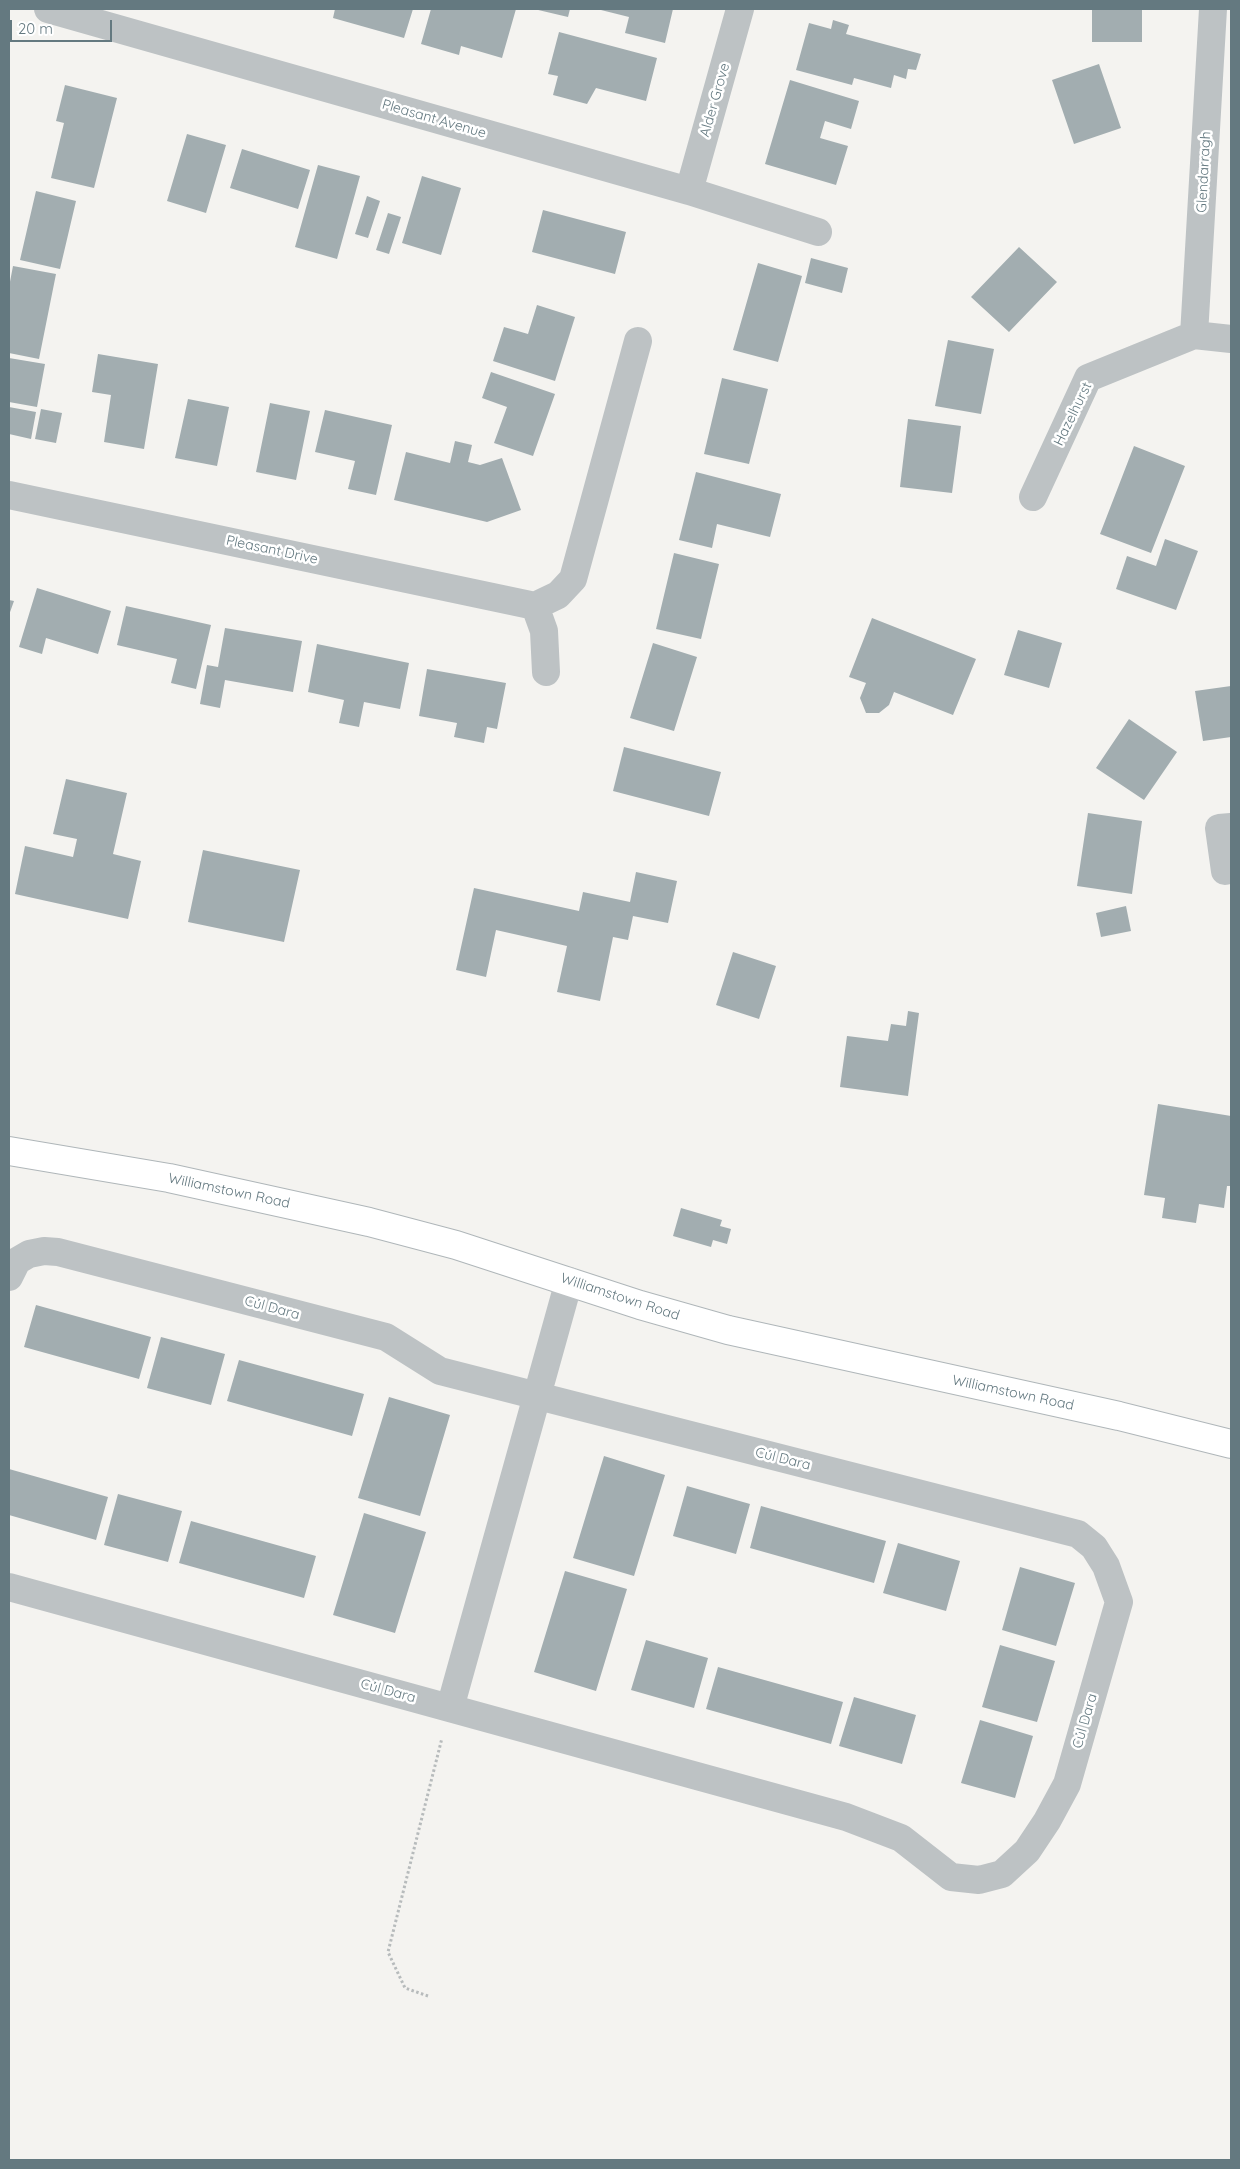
<!DOCTYPE html>
<html>
<head>
<meta charset="utf-8">
<style>
  body { margin:0 }
  #map { position:relative; width:1240px; height:2169px; overflow:hidden; background:#f4f3f0; font-family:Quicksand,sans-serif }
  canvas { display:block }
  .frame { position:absolute; inset:0; border:10px solid #647980; pointer-events:none }
  .scale { position:absolute; left:10px; top:20px; width:102px; height:22px; box-sizing:border-box; border:2px solid #647980; border-top:0; padding-left:6px; font-size:15px; line-height:18px; white-space:nowrap; color:#647980; -webkit-text-stroke:4px #fff; paint-order:stroke }
</style>
</head>
<body>
<div id="map">
<canvas width="1240" height="2169"></canvas>
<div class="frame"></div>
<div class="scale">20 m</div>
</div>
<script>
const context = document.querySelector('canvas').getContext('2d');
context.lineJoin = 'round';
function fill(path, color) { context.fillStyle = color; context.fill(path, 'evenodd'); }
const shape = rows => new Path2D(rows.map(r => 'M' + r).join(''));
function trace(path, color, width, dash) { context.strokeStyle = color; context.lineWidth = width; context.lineCap = dash ? 'butt' : 'round'; context.setLineDash(dash || []); context.stroke(path); }
function write(font, color, halo, rows, align = 'center') {
  context.font = font + ' Quicksand,sans-serif'; context.lineWidth = 5; context.setLineDash([]); context.textBaseline = 'middle'; context.strokeStyle = halo; context.fillStyle = color; for (const [text, x, y, turn = 0] of rows) {
    context.save(); context.translate(x, y); context.rotate((+turn || 0) * Math.PI / 180); context.textAlign = isNaN(turn) ? turn : align; if (halo) context.strokeText(text, 0, 0); context.fillText(text, 0, 0); context.restore();
  }
}
fill(shape([
  [335,9,413,9,404,38,333,18],
  [431,9,516,9,502,58,461,46,459,55,421,44],
  [534,9,570,9,568,17],
  [597,9,673,9,665,43,625,33,629,17],
  [1092,9,1142,9,1142,42,1092,42],
  [833,20,849,25,846,34,921,54,916,70,908,69,906,79,894,75,891,88,854,78,852,85,796,70,809,23,831,29],
  [559,32,657,58,646,101,596,88,587,104,553,95,558,76,548,74],
  [1099,64,1121,128,1074,144,1052,80],
  [790,80,859,101,851,129,825,121,820,138,848,146,836,185,765,164],
  [65,85,117,98,94,188,51,178,64,123,56,121],
  [187,134,226,145,206,213,167,201],
  [242,149,310,170,298,209,230,188],
  [318,165,360,176,337,259,295,247],
  [422,176,461,188,441,255,402,243],
  [36,191,76,201,60,269,20,260],
  [367,196,380,201,368,238,355,234],
  [543,210,626,232,615,274,532,252],
  [388,213,401,217,389,254,376,250],
  [1019,247,1057,282,1009,332,971,297],
  [811,258,848,268,842,293,805,283],
  [758,263,802,276,778,362,733,350],
  [13,266,56,274,39,359,9,353,9,287],
  [537,305,575,317,555,381,493,361,504,327,528,334],
  [948,340,994,349,981,414,935,406],
  [98,354,158,364,144,449,104,442,111,395,92,392],
  [9,358,45,364,37,407,9,402],
  [491,372,555,394,533,456,494,443,507,407,482,398],
  [722,378,768,389,749,464,704,454],
  [188,399,229,407,217,466,175,458],
  [270,403,310,411,296,480,256,472],
  [9,407,36,412,31,439,9,434],
  [41,409,62,413,56,443,35,439],
  [325,410,392,425,376,495,348,489,355,461,315,452],
  [908,419,961,426,952,493,900,487],
  [455,441,472,445,468,462,480,465,502,458,521,510,487,522,394,500,406,452,450,463],
  [1134,446,1185,466,1151,553,1100,534],
  [696,472,781,494,770,537,717,524,712,548,679,540],
  [1165,539,1198,551,1176,610,1116,589,1127,556,1156,566],
  [674,553,719,564,701,639,656,629],
  [37,588,111,611,98,654,46,638,42,654,19,647],
  [9,600,14,601,9,615],
  [126,606,211,625,196,689,171,683,177,659,117,645],
  [872,618,976,659,953,715,894,692,889,705,879,713,866,713,860,698,866,683,849,677],
  [225,628,302,641,293,692,225,680,220,708,200,704,207,665,218,667],
  [1018,630,1062,643,1049,688,1004,675],
  [653,643,697,657,674,731,630,718],
  [317,644,409,663,400,709,364,702,359,727,339,723,344,700,308,692],
  [427,669,506,683,497,729,487,727,484,743,454,737,457,723,419,716],
  [1231,686,1231,737,1203,741,1195,691],
  [1129,719,1177,752,1144,800,1096,768],
  [624,747,721,772,709,816,613,791],
  [66,779,127,793,113,854,141,861,128,919,15,894,25,846,73,857,77,839,53,834],
  [1088,813,1142,821,1132,894,1077,886],
  [203,850,300,870,284,942,188,922],
  [636,872,677,881,668,923,633,916,628,940,613,937,600,1001,557,992,567,946,496,930,486,977,456,970,474,888,579,911,583,892,630,902],
  [1126,906,1131,931,1101,937,1096,913],
  [733,952,776,966,759,1019,716,1005],
  [908,1011,919,1013,908,1096,840,1087,847,1036,888,1041,891,1024,906,1026],
  [1158,1104,1231,1116,1231,1186,1227,1186,1224,1208,1199,1204,1196,1223,1162,1218,1165,1198,1144,1195],
  [681,1208,722,1220,720,1226,731,1229,727,1244,713,1240,711,1247,673,1236],
  [36,1305,151,1337,139,1379,24,1347],
  [161,1337,225,1354,211,1405,147,1388],
  [239,1360,364,1394,352,1436,227,1401],
  [389,1397,450,1415,420,1516,358,1498],
  [604,1456,665,1475,634,1576,573,1558],
  [9,1469,108,1497,96,1540,9,1515],
  [687,1486,750,1504,736,1554,673,1536],
  [118,1494,182,1511,168,1562,104,1545],
  [761,1506,886,1541,874,1583,750,1548],
  [364,1513,426,1532,395,1633,333,1615],
  [191,1521,316,1556,304,1598,179,1563],
  [898,1543,960,1561,946,1611,883,1593],
  [1020,1567,1075,1583,1056,1646,1002,1630],
  [565,1571,627,1589,596,1691,534,1672],
  [646,1640,708,1658,694,1708,631,1690],
  [1000,1645,1055,1661,1037,1722,982,1707],
  [718,1667,843,1702,831,1744,706,1709],
  [854,1697,916,1715,902,1764,839,1746],
  [980,1720,1033,1736,1015,1798,961,1783]
]), '#a2adb0');
const secondary = shape([
  [9,1151,169,1178,369,1222,456,1245,640,1305,728,1330,1119,1416,1231,1444]
]);
trace(secondary, '#afb6b9', 30);
trace(shape([
  [428,1996,405,1988,388,1952,442,1738]
]), '#b7bbbc', 3, [2.5, 2.5]);
trace(shape([
  [48,9,689,191,818,232],
  [689,191,740,9],
  [1194,335,1213,9],
  [9,495,535,606],
  [1033,497,1088,378,1194,335,1231,339],
  [546,672,544,631,535,606,558,595,573,579,638,341],
  [1225,871,1219,828,1231,827],
  [9,1277,17,1261,29,1254,44,1251,58,1252,386,1337,440,1371,1078,1534,1094,1547,1106,1566,1119,1602,1067,1784,1047,1821,1027,1851,1002,1874,979,1880,951,1877,901,1838,846,1817,9,1587],
  [450,1708,569,1281]
]), '#bdc2c4', 28);
trace(secondary, '#fff', 28);
write('14px', '#647980', '#fff', [
  ["Alder Grove",715,100,-74],
  ["Pleasant Avenue",434,119,16],
  ["Glendarragh",1204,172,-87],
  ["Hazelhurst",1073,414,-64],
  ["Pleasant Drive",272,550,12],
  ["Williamstown Road",229,1191,12],
  ["Williamstown Road",620,1297,18],
  ["Cúl Dara",272,1308,15],
  ["Williamstown Road",1013,1393,12],
  ["Cúl Dara",783,1459,14],
  ["Cúl Dara",388,1691,15],
  ["Cúl Dara",1085,1721,-74]
]);
</script>
</body>
</html>
